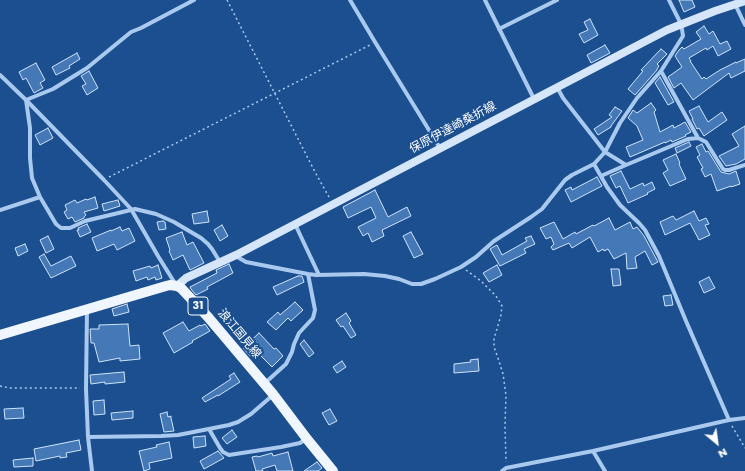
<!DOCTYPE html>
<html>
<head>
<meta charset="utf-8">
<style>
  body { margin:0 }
  #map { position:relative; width:745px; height:471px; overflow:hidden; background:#1b4f8f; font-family:Poppins,sans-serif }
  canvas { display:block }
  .north { position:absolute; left:697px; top:423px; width:40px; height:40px; -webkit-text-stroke:3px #1b4f8f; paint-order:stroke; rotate:151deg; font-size:11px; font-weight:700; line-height:16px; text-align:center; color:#fff }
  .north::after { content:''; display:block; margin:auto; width:14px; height:18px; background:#fff; clip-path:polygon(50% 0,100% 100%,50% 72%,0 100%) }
</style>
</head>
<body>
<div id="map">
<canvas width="745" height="471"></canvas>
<div class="north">N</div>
</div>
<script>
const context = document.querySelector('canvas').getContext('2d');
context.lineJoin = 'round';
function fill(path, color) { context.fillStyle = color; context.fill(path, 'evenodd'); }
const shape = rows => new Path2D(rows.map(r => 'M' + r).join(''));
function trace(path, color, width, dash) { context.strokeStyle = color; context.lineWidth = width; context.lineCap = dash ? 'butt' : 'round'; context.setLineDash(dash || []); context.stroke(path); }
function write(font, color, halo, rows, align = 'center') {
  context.font = font + ' Poppins,"Noto Sans JP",sans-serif'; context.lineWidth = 4; context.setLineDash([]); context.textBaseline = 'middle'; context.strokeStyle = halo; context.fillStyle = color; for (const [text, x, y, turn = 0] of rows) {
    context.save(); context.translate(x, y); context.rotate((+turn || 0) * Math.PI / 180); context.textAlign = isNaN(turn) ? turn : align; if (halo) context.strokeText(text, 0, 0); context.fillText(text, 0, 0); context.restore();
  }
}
const building = shape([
  [679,0,692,0,695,7,684,12,679,0],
  [590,19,598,35,584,43,579,34,588,30,584,22,590,19],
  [704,26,709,34,713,31,720,44,727,41,731,49,718,56,713,46,707,50,706,48,689,58,691,61,690,61,702,79,704,77,706,79,720,70,736,62,736,63,745,59,745,71,731,78,729,73,693,100,681,83,674,88,668,77,682,67,675,56,679,50,682,47,684,49,701,39,696,32,704,26],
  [605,45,610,53,591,63,587,55,605,45],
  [661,49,667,54,657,64,659,66,657,69,657,70,635,95,628,89,643,71,641,70,661,49],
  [77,53,80,59,69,66,70,68,56,75,52,67,77,53],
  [36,63,45,80,40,83,43,88,34,93,26,78,23,80,19,72,36,63],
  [89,71,98,88,87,95,82,86,86,84,81,76,89,71],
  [660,77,674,102,668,105,655,83,660,77],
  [651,103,656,110,654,112,660,132,673,125,674,128,685,122,691,132,685,135,686,136,672,142,671,140,665,143,665,142,630,157,626,147,643,140,637,126,628,118,633,110,637,113,651,103],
  [699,106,708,122,722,112,727,120,704,136,699,128,697,129,692,119,693,119,689,111,699,106],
  [615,107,622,111,611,126,611,127,598,135,594,129,612,117,609,115,615,107],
  [745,126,745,159,736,164,726,166,719,156,739,146,732,134,745,126],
  [48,128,53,138,40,145,35,135,48,128],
  [689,142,691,146,677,153,675,148,689,142],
  [702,144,706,152,708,151,721,172,729,174,736,171,740,184,731,187,731,186,717,191,711,174,705,177,701,169,703,168,697,157,700,155,696,147,702,144],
  [676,154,680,163,679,164,686,179,670,186,663,173,668,170,663,160,676,154],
  [621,171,630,189,643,183,644,186,652,182,655,189,647,193,648,194,628,203,620,186,616,188,610,176,621,171],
  [597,177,602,186,571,202,565,190,571,187,572,190,597,177],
  [375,190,388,217,407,207,411,216,382,230,384,236,372,242,368,233,363,236,358,227,376,218,371,207,348,218,343,207,375,190],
  [95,197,98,208,84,212,86,215,84,217,84,218,75,222,72,217,68,219,64,212,67,210,65,205,75,200,77,203,86,199,87,200,95,197],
  [118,200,120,206,104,211,102,204,118,200],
  [207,211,209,222,194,224,192,214,207,211],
  [694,211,699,221,706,218,709,224,705,225,710,235,699,240,690,223,665,235,660,222,673,216,676,220,694,211],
  [609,218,615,230,630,222,633,229,637,227,644,236,658,262,652,265,645,251,635,257,637,268,627,269,626,253,614,259,608,249,604,251,603,249,598,252,590,237,572,248,569,243,553,250,551,247,554,244,551,237,546,239,540,228,554,222,563,239,575,232,576,234,593,225,594,226,609,218],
  [163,221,165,222,166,229,159,230,157,222,163,221],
  [87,224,91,232,80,237,77,230,79,230,78,228,87,224],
  [222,225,228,236,220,241,214,230,222,225],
  [120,227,122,231,129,228,135,241,117,250,114,244,97,251,92,238,111,230,111,231,120,227],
  [182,232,187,245,193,242,204,263,190,270,183,255,173,260,169,251,170,250,166,238,182,232],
  [411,232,423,254,414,258,403,236,411,232],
  [48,236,54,249,46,253,40,240,48,236],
  [531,236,535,244,524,249,526,253,500,266,490,249,497,245,502,255,527,241,525,238,531,236],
  [25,244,28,251,18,256,15,248,25,244],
  [44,254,51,266,71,256,76,266,51,278,39,257,44,254],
  [229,264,233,273,207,287,208,289,196,295,191,289,190,287,217,273,216,270,229,264],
  [158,265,162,278,156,280,155,277,148,280,147,277,136,281,133,271,150,266,151,268,158,265],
  [497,265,502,275,489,282,483,273,497,265],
  [611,269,619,269,621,285,613,286,611,269],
  [298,276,302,276,304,282,277,295,273,287,298,276],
  [709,277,715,288,704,293,699,282,709,277],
  [671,295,673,305,665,306,663,296,671,295],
  [295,302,303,310,291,321,288,318,276,330,267,322,278,312,280,315,295,302],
  [127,304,129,312,114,316,112,309,127,304],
  [346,313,351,321,349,323,356,335,351,338,343,326,341,327,336,320,346,313],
  [183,322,189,331,200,325,201,326,205,324,210,331,192,341,193,342,174,353,163,333,183,322],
  [128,324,130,346,139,345,140,359,120,361,120,358,99,362,94,343,91,343,90,329,99,329,99,325,128,324],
  [259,333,274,349,276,348,283,356,272,367,257,352,251,357,243,348,259,333],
  [304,340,314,353,309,357,300,344,304,340],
  [478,359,479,371,454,373,454,364,471,362,470,360,478,359],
  [342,361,346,367,337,373,333,367,342,361],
  [124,372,125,382,105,384,105,382,91,384,90,375,124,372],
  [234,373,240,382,218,396,218,395,205,402,202,398,231,379,229,376,234,373],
  [104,400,105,414,94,415,93,401,104,400],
  [23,408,24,418,5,419,4,409,23,408],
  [330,409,337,421,329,425,322,413,330,409],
  [133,411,133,418,112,420,111,413,133,411],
  [167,412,168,417,171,416,171,418,174,431,164,432,160,414,167,412],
  [232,430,237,437,227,444,222,438,232,430],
  [205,436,206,446,194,448,193,437,205,436],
  [79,440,81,450,66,453,67,457,60,458,60,456,36,461,34,449,79,440],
  [169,442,172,458,149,463,150,469,144,471,139,451,157,447,156,445,169,442],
  [218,451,224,458,204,469,200,461,218,451],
  [288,452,293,471,277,471,275,465,262,469,263,471,256,471,252,457,257,456,258,457,272,453,273,456,288,452],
  [33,458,33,466,14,467,13,460,33,458],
  [317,462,322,468,318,471,304,471,317,462]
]);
fill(building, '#4478b7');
trace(building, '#cfe3fa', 1);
trace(shape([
  [227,0,315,172,329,197],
  [109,177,370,45],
  [466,270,481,281,496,296,502,306,501,315,494,339,494,347,498,358,503,374,506,395,505,425,506,462],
  [0,386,10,388,80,388],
  [732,426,745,448]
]), '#a9c9ee', 1.5, [2, 3]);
trace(shape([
  [194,0,141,28,131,32,87,68,53,89,26,100,30,128,30,158,32,178,40,197,56,224,61,228,70,228,85,221,135,209,156,214,174,222,201,238,208,244,212,249,220,262],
  [350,0,375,42,440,148],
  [485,0,534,99],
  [735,4,745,25],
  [499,29,557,0],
  [661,71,698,138,706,142,723,169,725,170,729,170,745,165],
  [0,75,26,100,104,180,131,209,158,256,176,285],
  [557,87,563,98,605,152,626,165,688,139,698,138],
  [594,164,607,187,620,205,639,223,645,230,659,256,686,321,729,420],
  [601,176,626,165],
  [0,210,40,197],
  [295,224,319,275],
  [236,255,239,258,246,262,308,274,316,275,364,274,385,276,399,279,412,284,421,284,435,279,461,267,476,257,494,241,531,217,542,209,565,180,572,175,594,164,605,152,620,123,637,98,661,71,683,36,682,29,681,24,669,0],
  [87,310,86,389,88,437,92,471],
  [265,383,286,364,292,352,294,344,299,333,313,318,315,310,308,274],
  [209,429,220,448,223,452,229,455,281,447,300,443,306,439],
  [88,437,161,436,178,435,229,425,238,422,251,414,273,395],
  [593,451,605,471],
  [502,471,506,468,593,451,729,420,745,418]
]), '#a9c9ee', 4);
trace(shape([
  [177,286,186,278,236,255,667,30,715,11,745,1]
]), '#d6e6fa', 8);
trace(shape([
  [0,335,166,286,170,285,177,286,181,288,208,317,273,394,307,439,333,471]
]), '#f0f6ff', 10);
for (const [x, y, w] of [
  [198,306,20]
]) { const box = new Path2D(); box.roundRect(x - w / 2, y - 9, w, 18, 3); context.fillStyle = '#1b4f8f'; context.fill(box); trace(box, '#fff', 1); }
write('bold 11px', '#fff', null, [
  ["31",198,306]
]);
write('12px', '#fff', '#1b4f8f', [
  ["保原伊達崎桑折線",453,128,-28],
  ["浪江国見線",239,334,50]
]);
</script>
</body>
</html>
